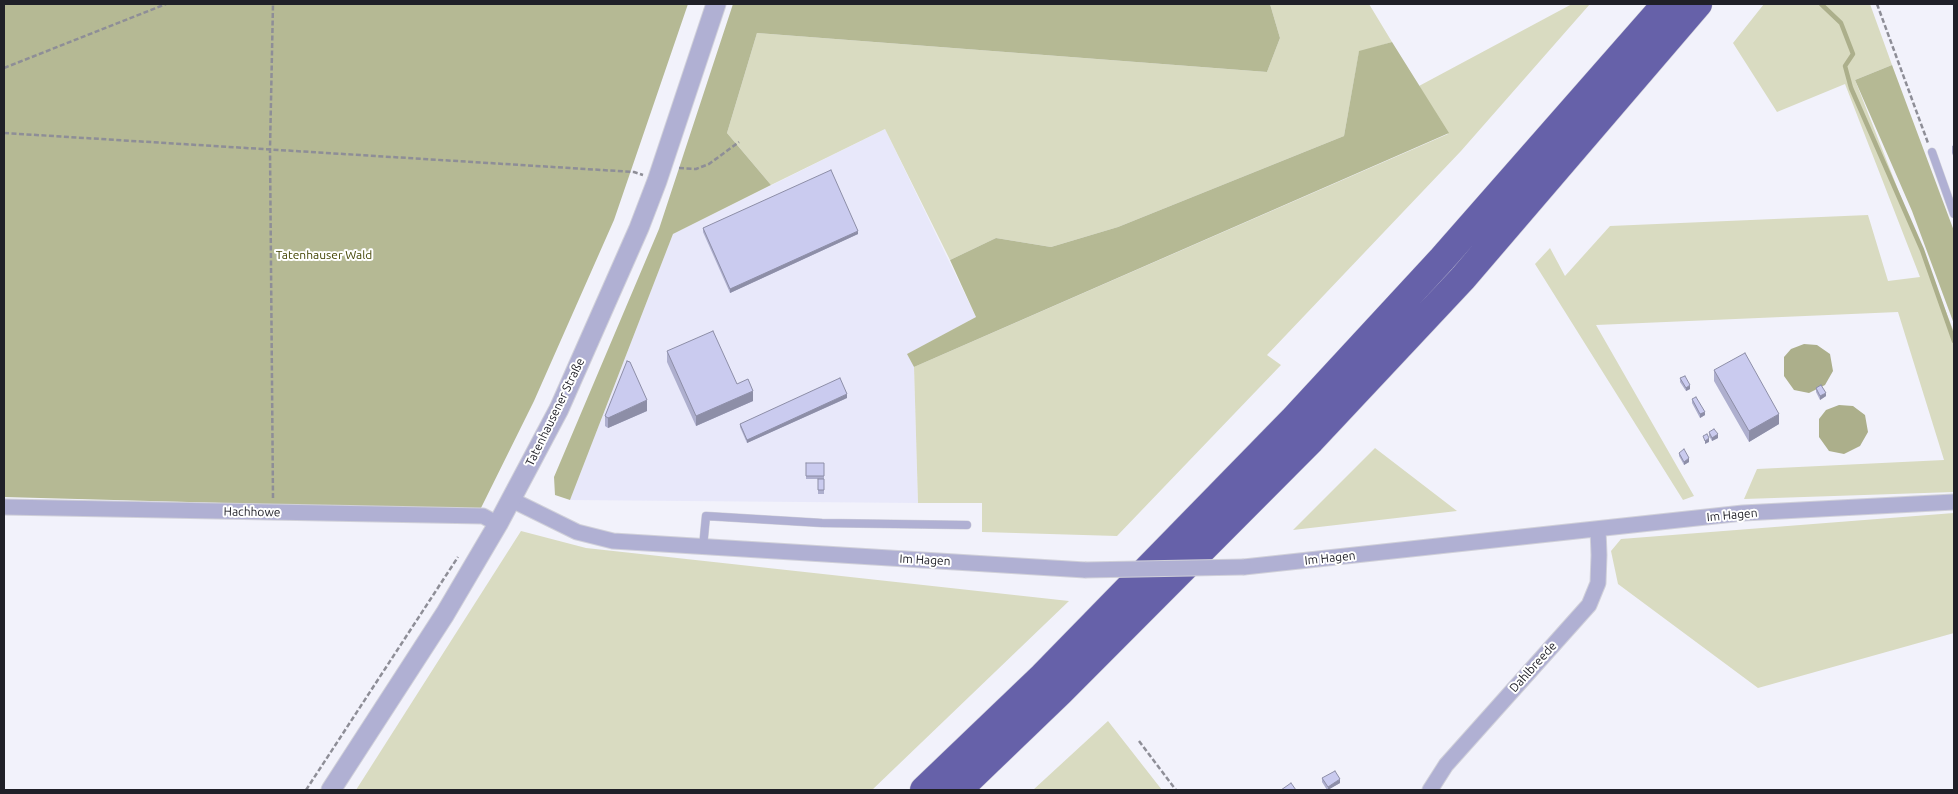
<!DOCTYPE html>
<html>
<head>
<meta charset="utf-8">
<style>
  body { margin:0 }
  #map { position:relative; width:1958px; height:794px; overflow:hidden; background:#f2f2fb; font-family:Ubuntu,sans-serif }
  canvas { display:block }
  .frame { position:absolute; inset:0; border:5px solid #202028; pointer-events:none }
</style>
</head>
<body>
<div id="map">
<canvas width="1958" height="794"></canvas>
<div class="frame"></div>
</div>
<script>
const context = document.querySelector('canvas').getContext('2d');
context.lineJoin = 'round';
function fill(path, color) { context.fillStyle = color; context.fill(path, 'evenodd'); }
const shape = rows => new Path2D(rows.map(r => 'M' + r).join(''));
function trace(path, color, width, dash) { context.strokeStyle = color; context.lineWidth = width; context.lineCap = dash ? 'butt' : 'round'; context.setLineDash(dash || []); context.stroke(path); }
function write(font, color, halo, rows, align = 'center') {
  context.font = font + ' Ubuntu,sans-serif'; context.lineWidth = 4; context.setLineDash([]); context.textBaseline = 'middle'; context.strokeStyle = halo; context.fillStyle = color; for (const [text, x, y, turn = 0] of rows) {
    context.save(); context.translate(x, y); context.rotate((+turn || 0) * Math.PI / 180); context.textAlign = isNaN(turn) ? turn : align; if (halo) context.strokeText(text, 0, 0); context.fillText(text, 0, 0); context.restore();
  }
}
fill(shape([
  [885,129,976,317,908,354,914,367,918,503,570,500,673,234]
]), '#e8e8fa');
fill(shape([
  [1270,4,1369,4,1392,42,1359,52,1344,136,1118,227,1051,247,996,238,950,260,885,129,771,185,727,133,757,33,1267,72,1280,38],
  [1572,4,1590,4,1461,151,1267,355,1281,365,1117,536,982,532,982,503,918,503,914,367,1448,134,1419,86],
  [1764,4,1870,4,1892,65,1855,80,1954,332,1954,492,1744,499,1757,469,1944,460,1898,312,1596,325,1694,496,1683,500,1535,264,1550,248,1565,276,1610,226,1868,215,1888,281,1920,277,1845,84,1777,112,1733,43],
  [1375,448,1457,511,1293,530],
  [1954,513,1954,633,1758,688,1618,584,1611,551,1621,539],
  [521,531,586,548,1069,601,872,790,356,790],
  [1108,721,1162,790,1033,790]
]), '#d9dbc1');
fill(shape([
  [4,4,688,4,614,220,534,401,480,510,4,497],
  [733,4,1270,4,1280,38,1267,72,757,33,727,133,771,185,673,234,570,500,555,495,554,477,659,229],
  [1392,42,1449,133,914,367,907,354,976,317,950,260,996,238,1051,247,1118,227,1344,136,1359,51],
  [1892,65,1954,231,1954,324,1912,211,1855,80]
]), '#b5b994');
fill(shape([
  [1804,344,1817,345,1830,354,1833,371,1825,385,1809,393,1794,390,1784,376,1784,357,1791,349],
  [1839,405,1853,406,1865,415,1868,432,1860,446,1844,454,1829,451,1819,437,1819,419,1826,410]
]), '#acaf8b');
trace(shape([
  [1821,4,1841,23,1853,54,1845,66,1851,88,1922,250,1954,341]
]), '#acaf8b', 4.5);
const service = shape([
  [1932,152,1954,214],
  [703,547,706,516,822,523,967,525]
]);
const minor = shape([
  [512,500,577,532,613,541,1085,570],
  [4,507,483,516,498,524],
  [1244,567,1743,513,1954,502],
  [1430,790,1446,765,1589,605,1598,583,1599,555,1598,529]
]);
const tertiary = shape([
  [331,790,445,614,498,524,559,409,639,228,657,181,716,4]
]);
const motorway = shape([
  [924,790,1043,676,1294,419,1442,259,1666,4],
  [958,790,1060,692,1311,440,1463,278,1698,4]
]);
trace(service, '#d0d0d9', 9);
trace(minor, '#d0d0d9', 17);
trace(tertiary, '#d0d0d9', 21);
trace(motorway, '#d0d0d9', 29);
trace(shape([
  [1877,4,1928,143],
  [4,68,166,4],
  [4,133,634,172,643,175],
  [679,168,696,169,709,164,739,142],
  [273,498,270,149,273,4],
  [1139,741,1176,790],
  [306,790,458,557]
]), '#8e8e97', 2.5, [5, 2.5]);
trace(service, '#b0b0d3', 8);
trace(minor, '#b0b0d3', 15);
trace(tertiary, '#b0b0d3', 19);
trace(motorway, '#6661a9', 28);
const minorBridge = shape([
  [1085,570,1244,567]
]);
trace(minorBridge, '#d0d0d9', 17, []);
trace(minorBridge, '#b0b0d3', 15);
fill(shape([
  [1954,145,1954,158,1952,153,1952,146],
  [703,228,858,234,730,293,703,232],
  [667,351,737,384,753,401,696,426,667,362],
  [1714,370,1779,424,1749,442,1714,381],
  [1680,378,1690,389,1686,391,1680,382],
  [1816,388,1826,396,1820,400,1816,392],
  [847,398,747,443,740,427,740,424],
  [1692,399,1705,415,1700,418,1692,403],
  [647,411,608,428,605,426,605,416],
  [1709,432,1718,438,1712,441,1709,436],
  [1679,453,1689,462,1684,465,1679,456],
  [806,463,824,463,824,494,818,494,818,479,806,479],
  [1322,778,1340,783,1327,790,1322,782]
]), '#aeafce');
fill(shape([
  [858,231,858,234,730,293,730,289],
  [1690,385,1690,389,1686,391,1686,388],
  [753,391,753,401,696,426,696,416],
  [1826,393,1826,396,1820,400,1820,396],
  [847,394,847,398,747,443,747,440],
  [647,400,647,411,608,428,608,418],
  [1705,412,1705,415,1700,418,1700,414],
  [1779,414,1779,424,1749,442,1749,431],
  [1718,434,1718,438,1712,441,1712,438],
  [1709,438,1709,442,1705,444,1705,441],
  [1689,458,1689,462,1684,465,1684,462],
  [1340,779,1340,783,1328,790,1328,787]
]), '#8d8ea7');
const building = shape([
  [831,170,858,231,730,289,703,228,831,170],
  [713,331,737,384,748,379,753,391,696,416,667,351,713,331],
  [1745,353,1779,414,1749,431,1714,370,1745,353],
  [627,361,630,362,647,400,608,418,605,416,627,361],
  [1685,376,1690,385,1686,388,1680,378,1685,376],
  [840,378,847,394,747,440,740,424,840,378],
  [1821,385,1826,393,1820,396,1816,388,1821,385],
  [1696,397,1705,412,1700,414,1692,399,1696,397],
  [1714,429,1718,434,1712,438,1709,432,1714,429],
  [1707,434,1709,438,1705,441,1703,436,1707,434],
  [1684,449,1689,458,1684,462,1679,453,1684,449],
  [806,463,824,463,824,476,806,476,806,463],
  [818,479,824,479,824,490,818,490,818,479],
  [1335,771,1340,779,1328,787,1322,778,1335,771],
  [1291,783,1296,790,1281,790,1291,783]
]);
fill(building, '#cacbef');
trace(building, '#8d8ea7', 1);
write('12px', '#444605', '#fff', [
  ["Tatenhauser Wald",324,255]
]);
write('12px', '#202028', '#fff', [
  ["Tatenhausener Straße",555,412,-64],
  ["Hachhowe",252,512,1],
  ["Im Hagen",1732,515,-5],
  ["Im Hagen",1330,558,-6],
  ["Im Hagen",925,560,3],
  ["Dahlbreede",1533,667,-48]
]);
</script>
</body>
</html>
